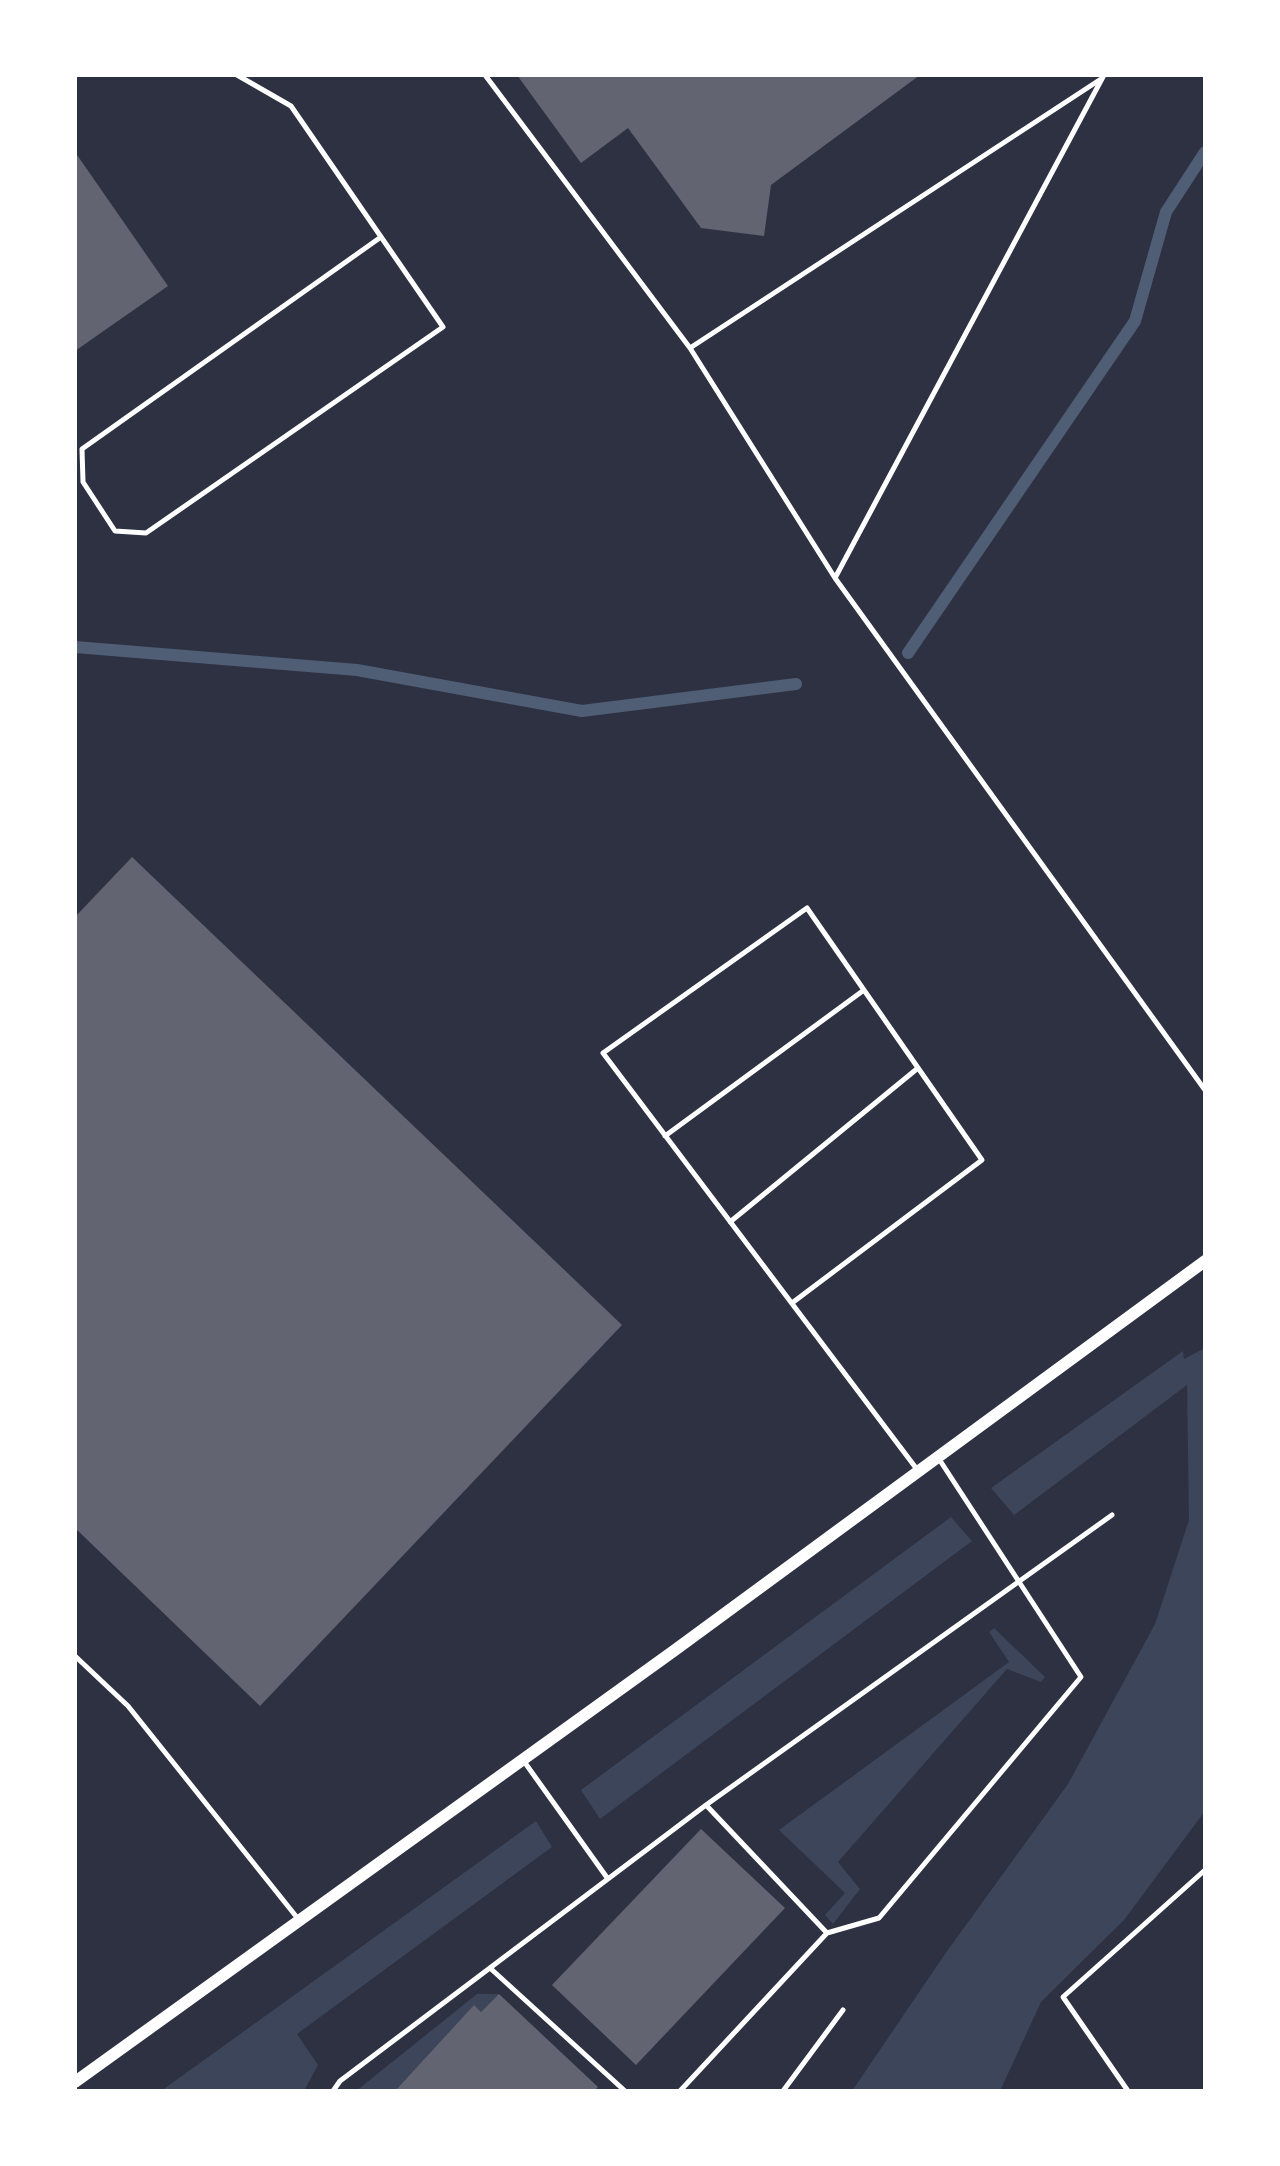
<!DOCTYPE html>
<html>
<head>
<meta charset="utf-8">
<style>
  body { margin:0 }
  #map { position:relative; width:1280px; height:2166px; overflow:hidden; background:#2d3142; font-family:"Roboto Condensed",sans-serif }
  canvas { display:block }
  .frame { position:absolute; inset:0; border:77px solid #fff; pointer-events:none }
</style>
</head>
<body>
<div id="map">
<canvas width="1280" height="2166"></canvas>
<div class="frame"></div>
</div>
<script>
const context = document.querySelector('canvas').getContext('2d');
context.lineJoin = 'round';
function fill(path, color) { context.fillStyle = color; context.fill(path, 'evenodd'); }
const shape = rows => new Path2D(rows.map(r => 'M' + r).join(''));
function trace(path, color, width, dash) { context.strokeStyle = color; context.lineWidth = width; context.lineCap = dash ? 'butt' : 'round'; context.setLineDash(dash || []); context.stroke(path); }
fill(shape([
  [1205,1348,1205,1811,1124,1920,1041,2002,1000,2091,852,2091,945,1954,1068,1784,1155,1624,1189,1520,1187,1385,1014,1515,991,1488,1183,1351,1184,1359],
  [951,1517,972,1541,600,1819,581,1790],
  [994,1628,1045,1677,1041,1682,1007,1669,838,1862,860,1889,833,1924,825,1915,845,1893,779,1830,1009,1662,989,1632],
  [536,1821,552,1847,297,2034,318,2065,304,2091,161,2091],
  [477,1994,499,1994,481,2012,474,2006,395,2091,356,2091]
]), '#3c4559');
trace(shape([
  [75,647,357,670,582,711,796,684],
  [908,653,1135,321,1166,212,1205,152]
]), '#4f5d75', 12);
fill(shape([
  [517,75,920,75,771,185,764,236,701,228,628,128,581,163],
  [75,152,168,286,75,351],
  [132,857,622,1325,260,1706,75,1528,75,917],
  [701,1829,785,1908,636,2065,552,1985],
  [499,1994,598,2087,594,2091,395,2091,474,2005,481,2012]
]), '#626471');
trace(shape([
  [237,75,291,106,443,327,146,533,115,531,83,482,82,449,381,237],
  [485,75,690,348],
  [1104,75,835,578,1205,1090],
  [835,578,690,348,1101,79],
  [665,1136,864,990],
  [730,1222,918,1068],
  [792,1303,982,1160,807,908,603,1053,919,1472],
  [75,1656,128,1706,299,1920],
  [523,1760,608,1879],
  [706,1805,1112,1515],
  [490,1968,625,2091],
  [333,2091,340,2081,706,1805,827,1933],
  [680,2091,827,1933,879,1918,1081,1677,939,1459],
  [783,2091,843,2010],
  [1128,2091,1063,1997,1205,1870]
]), '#fff', 5);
trace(shape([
  [75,2082,675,1650,1205,1261]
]), '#fff', 12);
</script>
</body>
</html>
